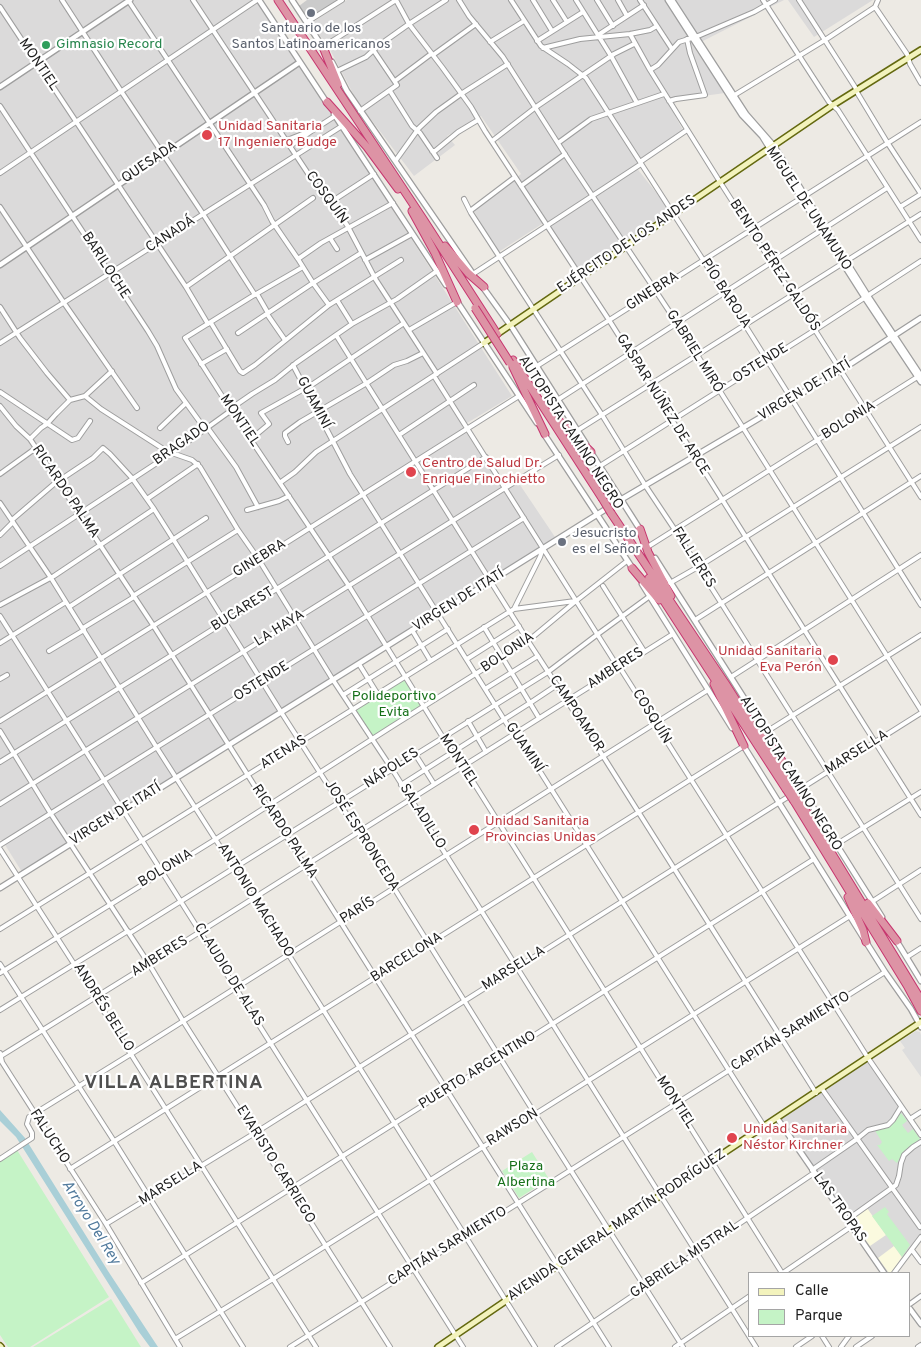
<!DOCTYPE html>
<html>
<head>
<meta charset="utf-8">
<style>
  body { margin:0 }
  #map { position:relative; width:921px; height:1347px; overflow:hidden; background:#edeae4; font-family:Overpass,sans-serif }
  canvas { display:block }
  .legend { position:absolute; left:748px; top:1272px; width:162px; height:65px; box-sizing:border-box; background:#fff; border:1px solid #a5a5a5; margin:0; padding:6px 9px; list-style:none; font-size:15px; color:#1d1d1d }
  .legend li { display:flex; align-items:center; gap:10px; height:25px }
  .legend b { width:25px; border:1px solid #a5a5a5 }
</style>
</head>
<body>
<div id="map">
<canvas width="921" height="1347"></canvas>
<ul class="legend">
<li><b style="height:6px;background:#f3f3bd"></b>Calle</li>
<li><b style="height:14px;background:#c5f3c6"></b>Parque</li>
</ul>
</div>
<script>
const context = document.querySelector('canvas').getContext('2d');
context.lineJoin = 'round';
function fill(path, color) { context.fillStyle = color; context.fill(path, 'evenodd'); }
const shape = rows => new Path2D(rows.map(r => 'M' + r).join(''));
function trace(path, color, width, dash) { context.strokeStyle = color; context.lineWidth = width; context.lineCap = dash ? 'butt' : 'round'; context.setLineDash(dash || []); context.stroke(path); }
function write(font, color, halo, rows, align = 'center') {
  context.font = font + ' Overpass,sans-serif'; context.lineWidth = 4.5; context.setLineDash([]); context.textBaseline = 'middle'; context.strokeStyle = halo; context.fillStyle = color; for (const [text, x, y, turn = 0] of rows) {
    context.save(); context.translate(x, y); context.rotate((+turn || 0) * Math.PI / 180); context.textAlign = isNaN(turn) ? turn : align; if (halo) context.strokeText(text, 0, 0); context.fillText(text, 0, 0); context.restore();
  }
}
fill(shape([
  [0,0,257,0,298,61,0,261],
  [347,0,784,0,693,46,725,93,667,101,685,134,635,166,670,210,583,275,545,222,497,253,473,209,521,174,481,116,447,136,455,145,414,176,357,101,327,44,310,24],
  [788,0,873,0,814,37],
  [300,65,512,396,462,426,504,491,518,482,555,537,22,872,2,840,0,840,0,268],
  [868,1058,921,1135,921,1237,894,1273,884,1273,777,1118]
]), '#dbdada');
fill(shape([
  [867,1208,886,1235,870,1246,850,1219],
  [894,1246,902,1257,891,1273,889,1273,878,1258]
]), '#fbfadf');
fill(shape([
  [307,0,337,0,308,20,299,6]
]), '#cbcbcb');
fill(shape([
  [405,677,424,707,372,739,352,709],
  [901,1113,907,1121,902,1125,908,1133,913,1129,920,1139,904,1151,897,1163,892,1159,889,1161,877,1145,880,1145,882,1142,874,1129,890,1126],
  [17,1150,109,1297,30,1347,8,1347,0,1335,0,1161],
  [532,1152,549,1179,519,1198,502,1171],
  [885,1207,889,1212,887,1214,910,1245,902,1257,872,1216],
  [111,1299,141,1347,33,1347]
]), '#c5f3c6');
fill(shape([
  [916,1031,920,1032,921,1035,921,1077,902,1050,905,1048,900,1041]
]), '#ddd');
fill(shape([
  [0,1110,25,1138,108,1271,158,1347,150,1347,139,1332,16,1137,0,1121]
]), '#a9cfd7');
const minor = shape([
  [62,0,121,91,203,214,255,295],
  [128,0,264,205,272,221,298,259,313,283,329,305],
  [193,0,317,187,325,198,331,202,347,225,376,280,437,374],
  [396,0,409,24,442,67,471,107,485,131,609,320,921,815],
  [459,0,469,16,503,57,568,159,677,323,921,710],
  [511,0,541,46,568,64,586,78,745,325,921,605],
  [533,0,552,31],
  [553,0,567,22],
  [576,0,611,56,637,103],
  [597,0,613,26],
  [618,0,627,16],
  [640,0,672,49],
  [763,0,829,102,838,110,921,240],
  [799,0,855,87,858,94,887,142,921,194],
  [0,7,186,287,208,324],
  [875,7,907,54,910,64,921,83],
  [307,22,342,0],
  [630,34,650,70,720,182,815,330,921,497],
  [598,35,644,5],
  [537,41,583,12],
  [490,42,524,21],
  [323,47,396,0],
  [543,48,580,39,630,34,650,30,657,26],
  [433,55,476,24],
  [650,70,658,65,679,42,698,36,754,12,775,0],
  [337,71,366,57,378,46,409,24,446,0],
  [395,81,431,54],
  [390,91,412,126,420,133,437,158],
  [733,96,825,40,875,7,878,0],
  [669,101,676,99,705,95,690,53,687,39],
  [0,106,148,331,157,346,176,389,205,429],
  [360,111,397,85,374,51],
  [287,140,305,133],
  [492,141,536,107,583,75,614,54,634,44],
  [558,143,591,119,664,94],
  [290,146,310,132,335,116],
  [432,151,435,151,458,132,478,120],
  [396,160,419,128,436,112,461,94,508,64],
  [640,162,687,130],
  [0,173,257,0],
  [521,186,565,154],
  [464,199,471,213,602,415,645,485,675,530,921,919],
  [331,202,374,174],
  [0,207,64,303,137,408],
  [900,207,921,194],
  [470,211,515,177],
  [330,238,337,249],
  [298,259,321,243,393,203],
  [365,260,412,234],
  [303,267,251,297,185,338,231,410,349,586,452,752,460,765,465,769,499,823,782,1273],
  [473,274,641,164],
  [186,287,313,198],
  [257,294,268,313],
  [337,300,352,324],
  [0,307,20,338,47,373,70,400],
  [267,314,285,340],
  [211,323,240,371,243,373,255,365,329,305,401,260],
  [409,330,457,302],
  [238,333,313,283,361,253],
  [336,335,528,641,603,756,816,1093],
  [0,343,342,126],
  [201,364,227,349],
  [293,365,350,474,512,732,517,735,764,1126],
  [537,366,921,122],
  [434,376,616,664,622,671,868,1058,921,1135],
  [0,392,72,440,78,438,90,421],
  [85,396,101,409,165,450,168,455],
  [559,399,887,188],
  [0,406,16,426,30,439,153,625,609,1347],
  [207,427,236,467,258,507],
  [160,428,186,403],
  [578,430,921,214],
  [399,435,474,385],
  [30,439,41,428,47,424,56,414,70,400,85,396,112,371],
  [251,439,269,424,261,413,313,384,404,323],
  [288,442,285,436,285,433,300,422,367,383,394,365,407,361,423,353],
  [172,453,192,460,200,467,238,530,259,560,333,680,392,769,756,1347],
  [600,466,815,330,921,261],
  [0,474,36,448],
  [281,482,295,472,316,452,484,343],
  [147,499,198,464],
  [0,503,51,578,157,748,253,898,535,1347],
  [247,510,279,501,289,496],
  [12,520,54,484,93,458,103,448,110,454,132,478,154,509,187,561,281,712,394,888,535,1114,683,1347],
  [0,535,13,522],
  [649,546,919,376],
  [0,566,172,453,229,412,236,405,252,394,275,380,296,363,336,335,352,324,397,299,437,271],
  [670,583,698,567,921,427],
  [603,586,644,651],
  [133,596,238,530],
  [0,605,54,576,154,509],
  [69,607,206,518],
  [514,609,540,557,543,548],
  [0,616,463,1347],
  [695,620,921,476],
  [484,627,539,718],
  [83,628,134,597],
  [412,630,430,660],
  [0,643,66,602],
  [49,651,84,630],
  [467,659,519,626],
  [359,664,377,693],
  [731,677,921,555],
  [0,679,7,675],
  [485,689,538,656],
  [343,695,448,629],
  [0,721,259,560,519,396],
  [468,721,486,752],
  [0,731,51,814,149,964,183,1021,390,1347],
  [766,732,921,635],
  [415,754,434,784],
  [0,762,172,655,486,457],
  [401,785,530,703,557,685],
  [0,804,505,488,559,455],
  [837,844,921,792],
  [0,845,524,518],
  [0,849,74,964,316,1347],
  [873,901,921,870],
  [0,929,514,609,575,601],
  [130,933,548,672,598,634,650,596],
  [907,957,921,948],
  [0,964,114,1141,243,1347],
  [0,973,216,839,391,727,528,641,576,601,627,561],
  [0,1010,128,931],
  [0,1053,2,1062,106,1224,180,1347],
  [1,1056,149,964,673,634],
  [822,1089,920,1227],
  [910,1119,921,1112],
  [0,1159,32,1138,32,1133,27,1124,29,1117,131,1054,708,690],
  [70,1169,744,746],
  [812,1170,857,1139,868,1130,888,1125,893,1120,901,1107],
  [847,1220,896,1185,899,1176,901,1163,904,1155,913,1147,921,1142],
  [106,1224,255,1133,921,713],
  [912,1250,921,1262],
  [783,1273,852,1226],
  [894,1273,921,1237],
  [141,1283,814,859],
  [910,1304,921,1296],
  [822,1336,829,1347],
  [175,1339,273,1279,850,916],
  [290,1347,885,972],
  [557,1347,814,1173],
  [675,1347,750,1296],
  [796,1347,812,1336],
  [841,1347,849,1336],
  [856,1347,872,1336],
  [918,1347,921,1345]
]);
const tertiary = shape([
  [259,0,327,103],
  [292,0,324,49],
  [668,0,742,115,762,136,770,149,865,298,921,382],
  [672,0,746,114,774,146,868,296,921,376],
  [332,62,347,91,473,274],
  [0,87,130,0],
  [334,114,446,285],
  [0,265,300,62],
  [482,286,513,329,586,444],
  [456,300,537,423],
  [544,434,633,569],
  [590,451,641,531],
  [655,558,770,739],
  [642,584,732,728],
  [743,745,866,942,885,972,911,1009,921,1027],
  [781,759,801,788,882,917],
  [0,888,622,499,841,370,921,318],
  [896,940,921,981],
  [777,1118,884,1273],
  [910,1309,921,1324]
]);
const secondary = shape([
  [484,343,833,105,921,50],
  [0,1346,1,1347],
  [438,1347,692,1174,921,1022]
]);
const motorway = shape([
  [278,0,423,219,497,334],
  [323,47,338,84],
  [327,102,367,147,398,189],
  [412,211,435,253,457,302],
  [445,246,468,273,484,287],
  [513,360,602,498],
  [513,367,545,434],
  [552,414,591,452],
  [611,513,725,683,791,787],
  [640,529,648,552,671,596],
  [632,568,659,600],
  [649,578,786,789],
  [714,684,744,746],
  [763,735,782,761],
  [798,798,921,1000],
  [794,801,908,987,921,1011],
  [848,897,863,930,866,942],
  [868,903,897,941]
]);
trace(minor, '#9e9e9e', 6);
trace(tertiary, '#9e9e9e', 7);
trace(secondary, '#646910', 8);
trace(motorway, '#c7366f', 9);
trace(minor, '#fff', 4);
trace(tertiary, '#fff', 4.5);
trace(secondary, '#f3f3bd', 5);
trace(motorway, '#dd93a5', 7);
const motorwayBridge = shape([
  [475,308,510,363],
  [602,498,611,513],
  [791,787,798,798],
  [786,789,794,801]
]);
trace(motorwayBridge, '#c7366f', 9, []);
trace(motorwayBridge, '#dd93a5', 7);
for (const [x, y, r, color] of [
  [311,13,5,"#6b7280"],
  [46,45,5,"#2e9e5b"],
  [207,135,6,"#e0444e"],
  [411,472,6,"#e0444e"],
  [562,542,5,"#6b7280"],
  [833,660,6,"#e0444e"],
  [474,830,6,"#e0444e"],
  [732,1138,6,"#e0444e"]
]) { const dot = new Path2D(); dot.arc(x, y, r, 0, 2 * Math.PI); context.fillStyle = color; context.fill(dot); trace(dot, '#fff', 2); }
write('14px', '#5b616d', '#fff', [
  ["Santuario de los",311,29],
  ["Santos Latinoamericanos",311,45],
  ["Jesucristo",572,534,"left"],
  ["es el Señor",572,550,"left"]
]);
write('14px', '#27864d', '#fff', [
  ["Gimnasio Record",56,45]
], 'left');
write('14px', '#1d1d1d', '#fff', [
  ["MONTIEL",38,65,56],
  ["QUESADA",150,163,-34],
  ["COSQUÍN",326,198,54],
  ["MIGUEL DE UNAMUNO",808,209,57],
  ["CANADÁ",171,235,-33],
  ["EJÉRCITO DE LOS ANDES",627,245,-34],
  ["BARILOCHE",105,266,57],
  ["BENITO PÉREZ GALDÓS",774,266,57],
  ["GINEBRA",653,292,-33],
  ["PÍO BAROJA",725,294,57],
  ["GABRIEL MIRÓ",694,352,58],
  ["OSTENDE",761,364,-32],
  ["VIRGEN DE ITATÍ",805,391,-31],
  ["GUAMINÍ",313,403,62],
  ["GASPAR NÚÑEZ DE ARCE",662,405,58],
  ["MONTIEL",239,421,56],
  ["BOLONIA",849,421,-32],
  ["AUTOPISTA CAMINO NEGRO",570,433,57],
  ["BRAGADO",182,444,-35],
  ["RICARDO PALMA",65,492,56],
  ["FALLIERES",693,558,58],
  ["GINEBRA",260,559,-32],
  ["VIRGEN DE ITATÍ",459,601,-32],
  ["BUCAREST",243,610,-32],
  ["LA HAYA",280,629,-32],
  ["BOLONIA",508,653,-34],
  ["AMBERES",616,669,-33],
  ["OSTENDE",262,682,-32],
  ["CAMPOAMOR",576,714,57],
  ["COSQUÍN",651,717,58],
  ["GUAMINÍ",524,748,56],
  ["ATENAS",284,753,-32],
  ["MARSELLA",857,753,-32],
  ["MONTIEL",458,761,57],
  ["NÁPOLES",392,769,-33],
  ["AUTOPISTA CAMINO NEGRO",790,774,58],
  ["VIRGEN DE ITATÍ",116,815,-32],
  ["SALADILLO",422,817,58],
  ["RICARDO PALMA",284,832,57],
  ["JOSÉ ESPRONCEDA",361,836,58],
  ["BOLONIA",166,869,-31],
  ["ANTONIO MACHADO",255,901,58],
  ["PARÍS",358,911,-32],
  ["AMBERES",160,957,-32],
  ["BARCELONA",407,958,-32],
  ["MARSELLA",514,969,-32],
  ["CLAUDIO DE ALAS",228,975,58],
  ["ANDRÉS BELLO",103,1008,58],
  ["CAPITÁN SARMIENTO",791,1032,-32],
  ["PUERTO ARGENTINO",478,1071,-32],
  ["MONTIEL",675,1103,57],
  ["RAWSON",513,1128,-32],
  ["FALUCHO",49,1137,57],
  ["EVARISTO CARRIEGO",275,1165,58],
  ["MARSELLA",171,1184,-32],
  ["LAS TROPAS",839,1208,55],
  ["AVENIDA GENERAL MARTÍN RODRÍGUEZ",617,1226,-34],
  ["CAPITÁN SARMIENTO",448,1247,-32],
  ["GABRIELA MISTRAL",685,1260,-34]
]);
write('14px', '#be3a42', '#fff', [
  ["Unidad Sanitaria",218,127],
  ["17 Ingeniero Budge",218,143],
  ["Centro de Salud Dr.",422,464],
  ["Enrique Finochietto",422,480],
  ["Unidad Sanitaria",822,652,"right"],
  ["Eva Perón",822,668,"right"],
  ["Unidad Sanitaria",485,822],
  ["Provincias Unidas",485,838],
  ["Unidad Sanitaria",743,1130],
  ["Néstor Kirchner",743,1146]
], 'left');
write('14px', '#167019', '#fff', [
  ["Polideportivo",394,697],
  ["Evita",394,713],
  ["Plaza",526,1167],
  ["Albertina",526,1183]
]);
write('italic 15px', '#517a9c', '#fff', [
  ["Arroyo Del Rey",90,1223,58]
]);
context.letterSpacing = '1px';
write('bold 19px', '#505050', '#fff', [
  ["VILLA ALBERTINA",174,1084]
]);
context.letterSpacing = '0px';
</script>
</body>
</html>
